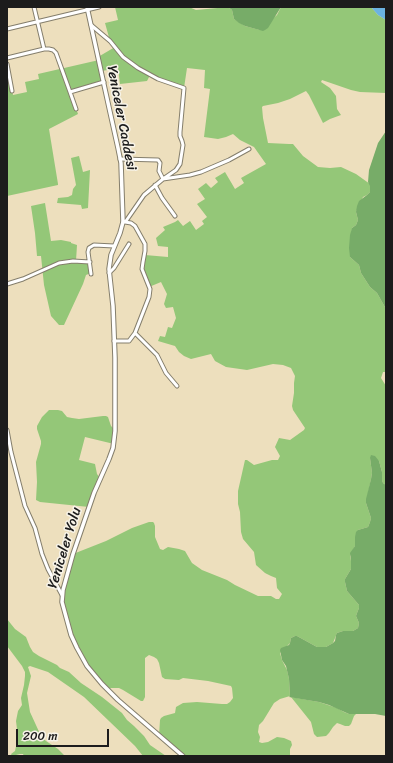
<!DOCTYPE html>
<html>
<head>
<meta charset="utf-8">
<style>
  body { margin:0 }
  #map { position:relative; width:393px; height:763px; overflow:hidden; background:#eddfbd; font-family:Sriracha,sans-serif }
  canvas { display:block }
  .frame { position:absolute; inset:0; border:8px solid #1c1c1c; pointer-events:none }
  .scale { position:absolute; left:16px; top:729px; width:93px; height:18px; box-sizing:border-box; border:2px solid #1c1c1c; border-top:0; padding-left:5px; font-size:12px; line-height:14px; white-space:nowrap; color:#1c1c1c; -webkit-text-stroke:3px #f7f3e8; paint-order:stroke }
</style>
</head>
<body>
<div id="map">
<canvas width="393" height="763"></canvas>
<div class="frame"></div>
<div class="scale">200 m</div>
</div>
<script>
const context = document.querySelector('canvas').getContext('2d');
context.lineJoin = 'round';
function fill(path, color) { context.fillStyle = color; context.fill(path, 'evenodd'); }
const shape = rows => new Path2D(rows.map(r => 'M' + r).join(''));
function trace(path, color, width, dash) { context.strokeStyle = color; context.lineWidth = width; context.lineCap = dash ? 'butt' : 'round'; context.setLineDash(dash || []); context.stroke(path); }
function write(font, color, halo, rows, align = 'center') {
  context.font = font + ' Sriracha,sans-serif'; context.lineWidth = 3; context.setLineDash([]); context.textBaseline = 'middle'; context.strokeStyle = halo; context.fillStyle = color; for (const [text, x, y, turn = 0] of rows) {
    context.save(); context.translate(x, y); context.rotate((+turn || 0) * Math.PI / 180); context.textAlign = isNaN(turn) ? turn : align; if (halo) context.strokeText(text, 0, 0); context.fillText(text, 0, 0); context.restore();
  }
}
fill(shape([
  [115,7,189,7,196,10,228,7,232,10,234,19,245,26,260,30,277,15,281,7,371,7,378,15,386,20,386,93,360,92,351,90,322,80,321,82,330,88,336,96,337,109,341,115,330,119,323,123,309,95,306,91,290,99,278,103,263,106,262,107,263,118,268,143,289,144,293,144,303,156,318,167,330,168,341,167,356,174,370,184,370,192,367,195,363,197,356,212,358,220,356,225,352,228,350,257,359,265,361,273,370,287,377,293,386,309,386,372,383,372,381,378,386,386,386,485,383,483,382,480,382,472,379,461,370,458,372,473,371,479,366,503,371,518,370,522,368,527,358,530,355,546,350,556,351,561,351,569,345,579,345,582,347,591,359,605,359,608,357,613,356,616,359,623,358,628,353,631,343,631,337,633,333,643,326,647,317,647,297,636,295,636,291,638,290,643,280,653,282,660,287,670,289,679,290,696,280,699,274,703,263,721,259,725,258,732,260,737,259,742,262,743,268,742,277,737,284,738,291,741,292,745,290,749,290,756,183,756,159,736,160,720,161,718,164,716,175,713,176,707,183,703,197,702,222,704,227,704,230,702,233,698,232,688,231,686,208,681,183,678,179,680,165,679,162,677,159,663,157,659,154,657,149,655,145,658,145,697,143,701,141,701,123,690,119,688,111,688,108,690,92,673,71,635,62,595,73,554,106,541,132,528,149,522,153,522,154,523,155,526,155,537,160,549,163,550,168,547,179,549,185,551,192,563,202,570,227,580,235,585,258,596,271,596,276,599,279,599,282,594,277,588,276,578,271,576,265,573,256,565,254,552,243,539,241,532,240,512,238,504,238,491,245,460,247,460,254,465,272,460,278,460,280,456,275,447,279,438,290,440,304,430,305,428,293,410,292,406,294,393,294,383,295,376,291,368,283,365,273,364,247,370,226,367,215,361,211,354,191,359,184,356,179,352,175,346,158,341,160,336,165,337,168,327,172,328,176,318,173,307,166,308,164,304,167,294,161,282,149,287,142,269,145,255,168,257,168,247,158,246,156,238,165,230,163,227,175,222,178,220,183,226,190,221,196,230,204,224,202,221,207,217,197,204,205,199,198,189,206,183,211,188,218,182,215,178,225,172,235,189,244,183,241,178,266,164,254,147,240,140,233,134,226,137,218,139,204,137,210,89,204,88,205,70,187,68,184,88,150,75,147,81,120,84,118,68,102,71,104,82,70,92,78,114,49,129,58,184,58,185,7,196,7,64,13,95,27,92,25,82,39,79,38,74,99,60,98,57,115,47,110,41,105,23,118,20],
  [79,156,83,172,90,170,88,208,82,209,81,205,57,203,58,198,68,197,72,195,73,189,76,185,71,158],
  [45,203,51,241,61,240,71,242,71,243,77,245,76,261,90,262,91,273,86,275,83,284,64,325,59,325,51,316,44,285,41,256,37,256,35,233,31,206],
  [49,410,58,410,62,411,67,417,72,418,79,419,103,416,106,416,108,417,111,426,115,430,114,444,85,437,79,460,95,464,97,474,100,478,89,507,40,502,36,500,37,482,36,462,41,444,41,441,37,429,37,426,42,417],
  [7,619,15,629,26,637,30,647,33,652,39,656,57,665,60,668,69,672,81,683,102,697,122,713,127,720,134,726,144,736,150,745,166,756,143,756,135,746,84,697,48,672,30,666,28,667,31,676,27,693,30,712,41,736,46,741,58,749,65,756,24,756,23,754,20,754,12,756,11,754,15,751,18,737,16,721,18,711,22,705,21,698,24,685,25,676,25,672,22,666,7,646],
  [291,697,319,702,337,708,344,712,349,714,356,714,354,716,351,724,349,726,345,726,340,724,337,723,333,727,329,733,326,736,317,737,314,734,311,722]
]), '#94c778');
fill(shape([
  [228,7,281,7,268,28,265,30,263,31,245,26,239,23,234,19,232,10],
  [386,131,386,309,377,293,370,287,361,273,359,265,350,257,349,248,350,235,352,228,356,225,358,220,356,212,357,206,359,201,367,195,370,192,370,186,368,182,369,170,378,143],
  [371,455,375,456,379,461,382,472,382,480,383,483,386,485,386,716,375,714,349,714,329,705,319,702,289,697,290,696,289,679,286,666,282,660,280,650,281,648,289,645,290,643,291,638,295,636,297,636,317,647,326,647,333,643,335,641,336,635,337,633,343,631,353,631,358,628,359,623,356,616,357,613,359,608,359,605,347,591,345,582,345,579,351,569,351,561,350,553,355,546,355,537,356,532,358,530,368,527,370,522,371,518,366,503,366,499,371,479,372,473,370,458]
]), '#77ac68');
fill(shape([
  [371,7,386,7,386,20,378,15]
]), '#6bb3e2');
const minor = shape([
  [34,7,44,49],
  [91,25,110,41,123,57,138,68,158,79,184,88,180,132,180,136,182,141,183,145,180,164,176,170,163,179,144,195,126,221,123,222],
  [7,29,99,7],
  [7,58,44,49,49,49,53,50,56,53,70,92,104,82],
  [7,64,12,91],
  [70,92,76,109],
  [120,159,158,160,160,163,159,171,163,179,190,175,201,172,229,160,249,149],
  [155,185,162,198,175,216],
  [125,222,131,223,135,226,145,244,145,251,143,262,142,269,150,289,149,297,135,333],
  [109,273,114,268,129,244],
  [91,274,88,252,89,248,94,245,114,246],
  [7,284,23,279,59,263,73,261,90,262],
  [114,341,129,341,135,333,157,355,166,373,177,386],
  [7,430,11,452,25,506,35,528,42,554,48,569,62,595]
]);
const tertiary = shape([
  [87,7,101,71,110,112,118,148,121,163,123,222,120,233,111,255,109,269,113,306,115,358,115,431,113,448,109,459,94,493,73,554,63,590,62,602,71,635,77,648,87,666,102,684,118,700,183,756]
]);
trace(minor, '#847e6c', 5);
trace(tertiary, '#847e6c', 5.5);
trace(minor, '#fff', 3);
trace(tertiary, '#fff', 3.5);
write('14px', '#1c1c1c', '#f7f3e8', [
  ["Yeniceler Caddesi",121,118,79],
  ["Yeniceler Yolu",65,548,-73]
]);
</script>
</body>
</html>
